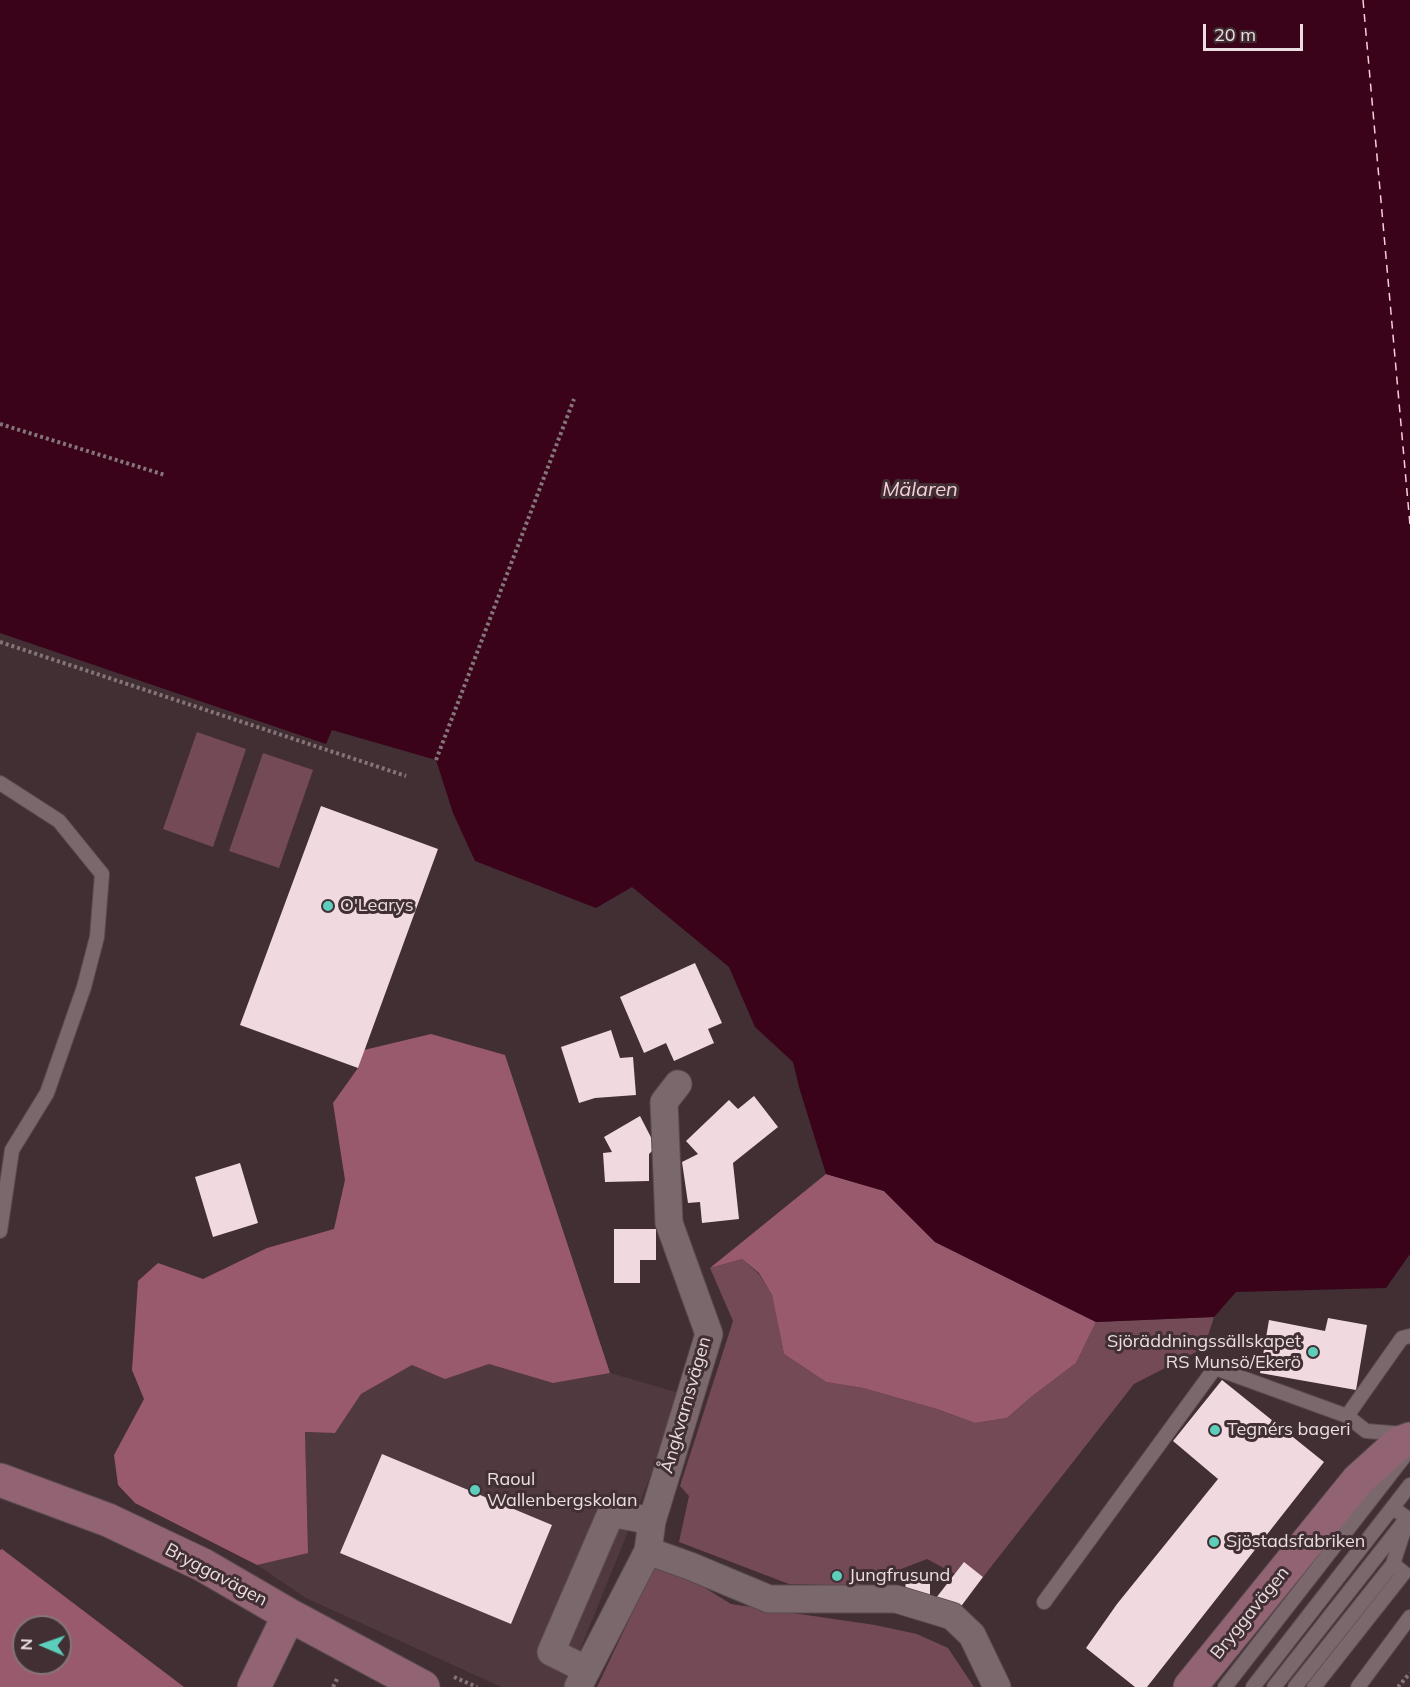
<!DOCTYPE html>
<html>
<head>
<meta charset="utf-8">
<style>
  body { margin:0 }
  #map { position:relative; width:1410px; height:1687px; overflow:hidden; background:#412f34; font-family:Mulish,sans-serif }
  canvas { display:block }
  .north { position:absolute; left:12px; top:1615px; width:60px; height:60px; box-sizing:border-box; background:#412f34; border:2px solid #857579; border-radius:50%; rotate:272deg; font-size:16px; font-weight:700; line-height:24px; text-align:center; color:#eadee1 }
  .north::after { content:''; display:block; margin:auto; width:21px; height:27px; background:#5ccebb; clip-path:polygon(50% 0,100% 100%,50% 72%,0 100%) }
  .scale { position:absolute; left:1203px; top:24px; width:100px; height:27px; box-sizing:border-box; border:3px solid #eadee1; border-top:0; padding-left:8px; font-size:18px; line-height:21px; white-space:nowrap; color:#eadee1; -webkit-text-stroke:4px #412f34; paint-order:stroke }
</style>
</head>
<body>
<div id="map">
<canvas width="1410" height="1687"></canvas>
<div class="north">N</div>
<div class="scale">20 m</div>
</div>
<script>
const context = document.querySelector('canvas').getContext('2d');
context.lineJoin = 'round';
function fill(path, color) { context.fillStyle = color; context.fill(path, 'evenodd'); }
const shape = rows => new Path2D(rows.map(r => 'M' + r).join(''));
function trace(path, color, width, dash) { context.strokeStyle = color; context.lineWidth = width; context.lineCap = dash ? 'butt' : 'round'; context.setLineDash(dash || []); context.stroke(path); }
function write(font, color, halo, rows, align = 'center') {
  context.font = font + ' Mulish,sans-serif'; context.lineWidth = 6; context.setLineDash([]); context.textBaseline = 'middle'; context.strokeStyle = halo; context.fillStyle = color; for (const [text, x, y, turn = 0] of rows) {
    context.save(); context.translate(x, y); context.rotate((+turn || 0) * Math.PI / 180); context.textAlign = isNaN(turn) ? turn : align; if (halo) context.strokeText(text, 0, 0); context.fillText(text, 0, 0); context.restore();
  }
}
fill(shape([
  [489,1364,553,1383,610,1373,680,1393,661,1450,565,1687,501,1687,306,1598,257,1565,308,1552,305,1432,335,1433,361,1394,412,1365,445,1378]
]), '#513940');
fill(shape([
  [197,732,246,749,213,847,163,829],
  [263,753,313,770,279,868,229,851],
  [742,1259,759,1274,772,1295,784,1354,826,1382,863,1388,937,1409,975,1423,1007,1418,1031,1397,1076,1363,1096,1322,1214,1317,1204,1348,1134,1384,983,1577,964,1563,955,1574,927,1559,857,1586,789,1584,679,1542,689,1496,680,1486,733,1321,710,1268],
  [654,1567,676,1570,731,1604,875,1625,917,1634,948,1648,974,1687,597,1687]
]), '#744a57');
fill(shape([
  [431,1034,505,1055,610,1373,553,1383,489,1364,445,1379,412,1365,361,1394,335,1433,305,1432,308,1553,257,1565,135,1503,118,1485,114,1455,144,1399,132,1370,138,1281,158,1263,203,1279,267,1248,334,1229,345,1180,333,1103,358,1068,364,1050],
  [826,1174,884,1191,935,1242,1096,1322,1076,1363,1031,1397,1007,1418,975,1423,937,1409,863,1388,826,1382,784,1354,772,1295,759,1273,742,1259,710,1268],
  [2,1549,184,1687,0,1687,0,1550],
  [24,1627,60,1627,60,1663,24,1663]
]), '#9a5a6e');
fill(shape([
  [0,0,1410,0,1410,1254,1386,1288,1236,1292,1214,1317,1096,1322,935,1242,884,1191,826,1174,799,1087,793,1062,755,1027,729,967,632,887,596,908,475,861,453,813,436,760,332,730,326,744,0,633]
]), '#3a031a');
trace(shape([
  [1363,0,1410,525]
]), '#f7cfd9', 1.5, [8, 6]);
fill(shape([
  [321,806,438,849,358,1068,240,1025],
  [695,963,722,1023,708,1029,714,1043,674,1061,666,1043,644,1053,620,997],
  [611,1030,620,1058,633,1057,636,1095,595,1098,579,1103,561,1047],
  [754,1096,778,1127,733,1163,739,1219,702,1223,700,1202,688,1203,682,1162,698,1154,686,1141,729,1100,738,1109],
  [640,1116,656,1147,649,1154,649,1181,605,1182,603,1153,612,1152,604,1137],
  [240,1163,258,1223,213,1237,195,1177],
  [614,1229,656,1229,656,1260,640,1260,640,1283,614,1283],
  [1328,1318,1367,1325,1356,1390,1260,1373,1269,1320,1325,1331],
  [1222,1380,1324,1462,1147,1687,1135,1687,1086,1648,1117,1604,1218,1479,1173,1441],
  [382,1454,552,1525,511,1624,340,1553],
  [964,1562,983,1577,956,1613,936,1598],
  [906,1576,930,1576,930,1597,905,1596]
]), '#f0d9df');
const lane = shape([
  [0,783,59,821,102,874,97,937,84,987,47,1093,12,1150,0,1231],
  [1347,1416,1402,1338,1410,1336],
  [1044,1602,1215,1368,1347,1416,1366,1431,1405,1434],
  [1225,1687,1404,1457],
  [1253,1687,1410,1485],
  [1274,1687,1407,1518,1393,1508],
  [1295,1687,1393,1564,1405,1527],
  [1314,1687,1404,1573,1393,1564],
  [1358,1687,1410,1617]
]);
const street = shape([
  [648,1551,690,1566,769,1599,896,1599,952,1616,972,1635,997,1687],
  [587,1670,551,1652,611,1513,652,1521],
  [578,1687,648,1551,652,1521,709,1334,669,1223,664,1102,678,1084]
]);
const secondary = shape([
  [0,1480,108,1520,203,1565,289,1615,423,1687],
  [254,1687,289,1615],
  [1190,1687,1358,1480,1399,1443,1410,1439]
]);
trace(lane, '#5a4b4f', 16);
trace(street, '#5a4b4f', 29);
trace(secondary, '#5a4b4f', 35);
trace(shape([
  [0,424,165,475],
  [0,642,406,776],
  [436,760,574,399],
  [454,1677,477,1687],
  [333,1687,337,1679],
  [1398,1687,1410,1673]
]), '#847579', 4, [3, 3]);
trace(lane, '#7b686d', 14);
trace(street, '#7b686d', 27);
trace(secondary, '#926372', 33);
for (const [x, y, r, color] of [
  [328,906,6,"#5ccebb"],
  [1313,1352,6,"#5ccebb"],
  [1215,1430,6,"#5ccebb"],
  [475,1490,6,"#5ccebb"],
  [1214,1542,6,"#5ccebb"],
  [837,1576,6,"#5ccebb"]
]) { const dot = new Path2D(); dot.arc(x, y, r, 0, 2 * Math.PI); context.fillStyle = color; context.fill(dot); trace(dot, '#412f34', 2); }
write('18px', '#eadee1', '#412f34', [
  ["O'Learys",340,906],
  ["Sjöräddningssällskapet",1301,1342,"right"],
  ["RS Munsö/Ekerö",1301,1363,"right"],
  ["Tegnérs bageri",1227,1430],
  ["Raoul",487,1480],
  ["Wallenbergskolan",487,1501],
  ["Sjöstadsfabriken",1226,1542],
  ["Jungfrusund",849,1576]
], 'left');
write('18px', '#eadee1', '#412f34', [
  ["Ångkvarnsvägen",686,1405,-74],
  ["Bryggavägen",216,1575,28],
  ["Bryggavägen",1250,1613,-51]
]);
write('italic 20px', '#f7cfd9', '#412f34', [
  ["Mälaren",920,490]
]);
</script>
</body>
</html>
